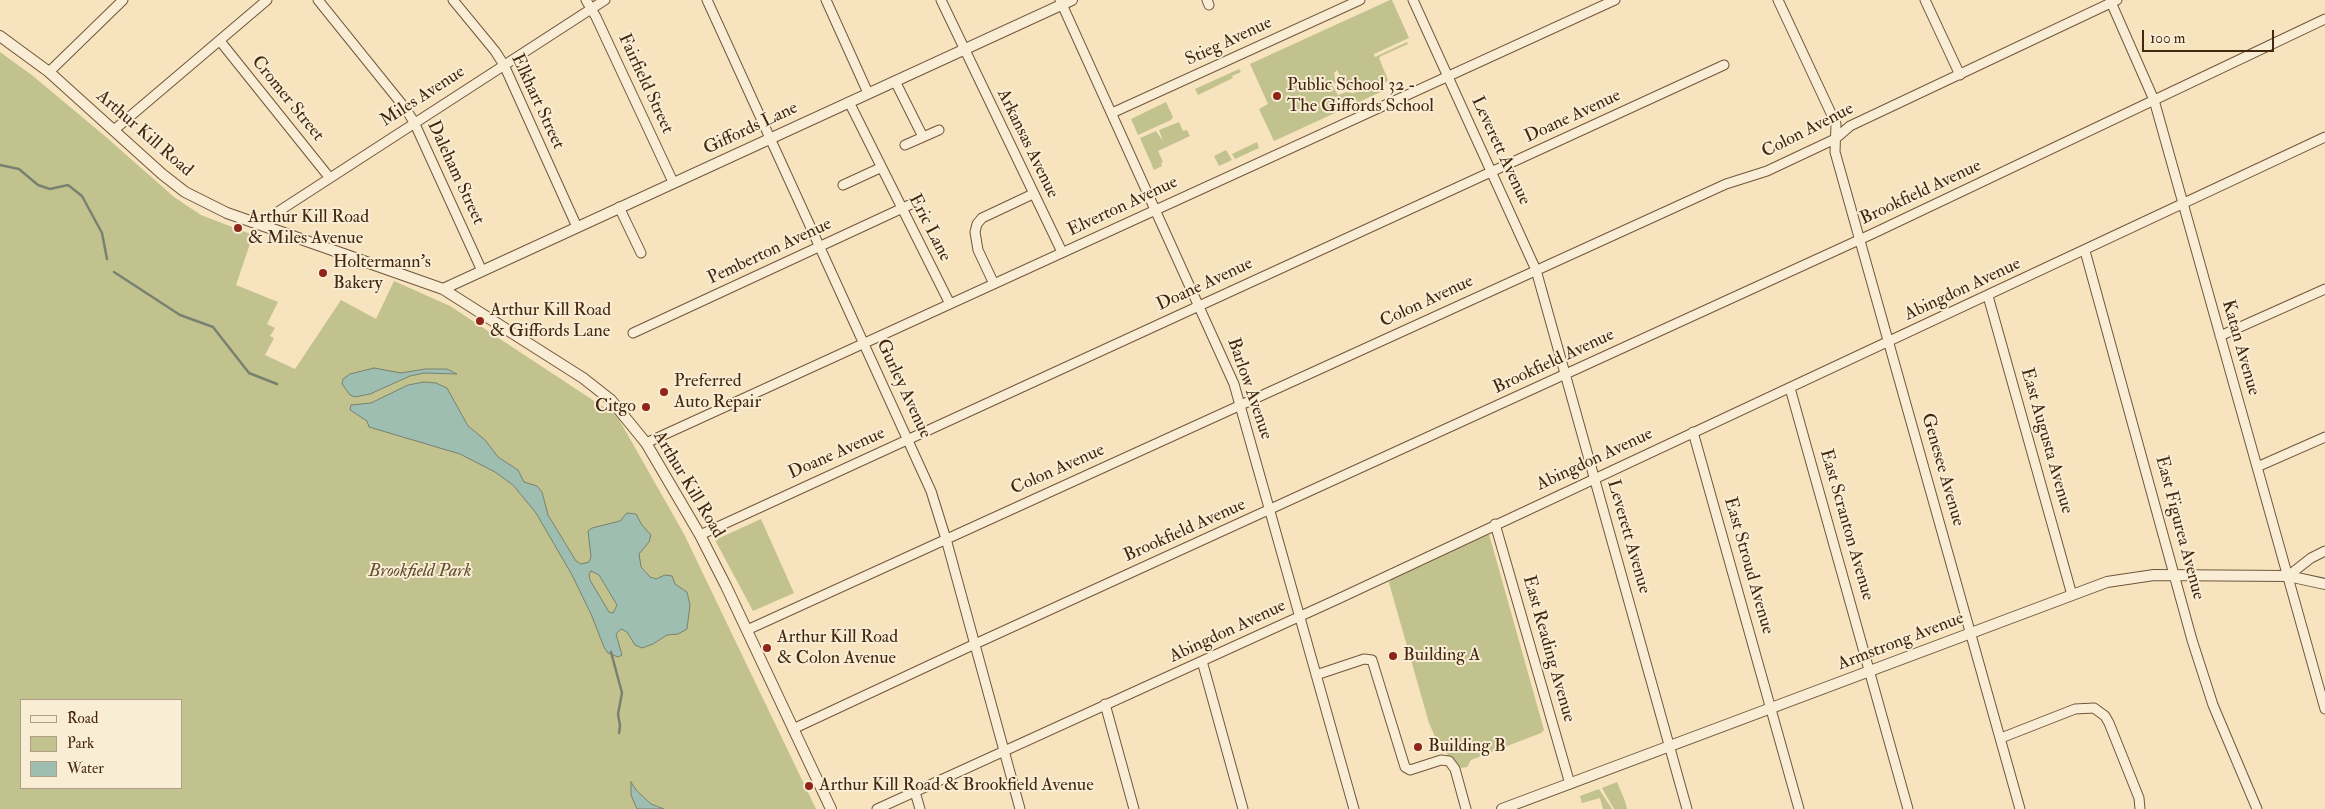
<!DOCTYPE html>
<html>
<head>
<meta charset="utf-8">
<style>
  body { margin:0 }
  #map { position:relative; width:2325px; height:809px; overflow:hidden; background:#f7e3be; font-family:"IM FELL Double Pica",serif }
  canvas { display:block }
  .legend { position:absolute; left:20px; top:699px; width:162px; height:90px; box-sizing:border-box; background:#faedd5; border:1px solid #b19e86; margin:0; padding:6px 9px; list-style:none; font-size:15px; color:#43270f }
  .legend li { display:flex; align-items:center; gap:10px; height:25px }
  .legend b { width:25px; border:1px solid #b19e86 }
  .scale { position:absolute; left:2142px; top:30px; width:132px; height:22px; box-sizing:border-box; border:2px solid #43270f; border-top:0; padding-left:6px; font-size:15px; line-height:18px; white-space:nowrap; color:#43270f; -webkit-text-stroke:4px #faedd5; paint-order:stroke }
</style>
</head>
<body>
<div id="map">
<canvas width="2325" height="809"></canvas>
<ul class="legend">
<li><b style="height:6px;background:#faedd5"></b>Road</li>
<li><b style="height:14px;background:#c2c28e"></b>Park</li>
<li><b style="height:14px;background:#9dbeb1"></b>Water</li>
</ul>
<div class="scale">100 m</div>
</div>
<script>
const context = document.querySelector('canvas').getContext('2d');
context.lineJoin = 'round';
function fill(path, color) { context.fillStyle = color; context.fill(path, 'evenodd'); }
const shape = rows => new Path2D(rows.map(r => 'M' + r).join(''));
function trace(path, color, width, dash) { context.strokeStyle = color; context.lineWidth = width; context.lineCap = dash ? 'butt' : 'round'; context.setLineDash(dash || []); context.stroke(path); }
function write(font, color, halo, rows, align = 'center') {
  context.font = font + ' "IM FELL Double Pica",serif'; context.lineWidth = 4; context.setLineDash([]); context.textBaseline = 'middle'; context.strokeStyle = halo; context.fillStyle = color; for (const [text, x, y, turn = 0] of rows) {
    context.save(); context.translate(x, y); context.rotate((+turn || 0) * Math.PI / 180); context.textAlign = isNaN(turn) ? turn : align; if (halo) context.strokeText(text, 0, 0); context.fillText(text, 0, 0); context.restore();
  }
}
fill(shape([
  [1390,0,1392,0,1409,38,1374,54,1375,57,1407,42,1408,44,1381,56,1379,58,1388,80,1384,84,1385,90,1274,141,1259,109,1268,104,1250,64],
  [1337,70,1343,82,1348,83,1345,86,1346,90,1354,91,1362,87,1364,90,1353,93,1346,92,1338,95,1332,84,1336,83,1334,73],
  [0,52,33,76,106,137,174,197,201,215,253,235,236,285,278,302,267,324,275,328,270,336,274,338,265,355,295,369,341,300,376,319,394,281,450,306,617,416,684,534,816,809,0,809],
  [21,700,181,700,181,788,21,788],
  [1239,69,1241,72,1232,76,1233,78,1198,95,1195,89],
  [1166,102,1173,117,1171,120,1138,135,1131,119],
  [1179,122,1183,131,1187,130,1190,136,1158,151,1163,162,1161,163,1162,166,1154,170,1140,138,1156,131,1163,141,1159,130],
  [1257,142,1259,148,1235,159,1232,154],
  [1226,150,1232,160,1219,166,1214,156],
  [761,519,794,593,753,611,715,540],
  [1489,534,1544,730,1541,733,1471,760,1467,767,1461,768,1439,746,1429,723,1389,583,1390,580],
  [1617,782,1625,801,1627,809,1614,809,1602,788],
  [1599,789,1612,809,1603,809,1600,798,1582,803,1580,796]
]), '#c2c28e');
const water = shape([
  [374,368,401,373,425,369,447,369,457,374,424,373,410,376,370,394,355,397,350,395,342,384,343,379,350,374,374,368],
  [424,382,436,383,447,388,468,426,485,440,498,457,518,470,524,482,537,486,542,492,548,515,576,561,581,564,589,562,591,557,588,531,592,528,620,521,627,513,636,514,642,525,651,535,649,542,639,554,641,567,650,577,656,579,665,575,672,576,675,584,687,592,690,605,687,629,678,634,667,635,653,644,642,648,635,645,627,632,621,629,616,634,622,655,618,657,608,653,604,647,591,614,572,575,536,513,513,485,495,472,460,454,369,427,367,421,350,410,351,405,371,403,408,385,424,382],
  [591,571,599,575,617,605,613,613,609,612,590,580,589,574,591,571],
  [631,782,636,790,651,804,664,809,637,809,631,795,631,782]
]);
fill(water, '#9dbeb1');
trace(water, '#798270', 1);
trace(shape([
  [0,165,19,169,38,185,50,189,68,185,82,196,102,233,107,259],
  [114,272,180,315,213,327,249,373,277,384],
  [611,652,622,693,618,714,620,726,619,733]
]), '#798270', 2.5);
const minor = shape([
  [318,0,405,108,414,122,482,271],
  [453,0,495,51,504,65,577,227],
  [586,0,596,17,673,182],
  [707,0,931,491,946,539,1020,809],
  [826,0,868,93],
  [941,0,1062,252],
  [1060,0,1234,384,1354,809],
  [1207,0,1209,5],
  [1413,0,1536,270,1687,809],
  [1778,0,1836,124,1835,152,2020,809],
  [1925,0,1960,75],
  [2110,0,2154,100,2325,709],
  [220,41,329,177],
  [49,72,123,0],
  [895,81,923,137],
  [849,102,950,304],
  [1112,113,1360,0],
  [114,130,267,0],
  [905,145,939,130],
  [843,185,880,168],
  [619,207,641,253],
  [259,224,605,0],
  [2085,251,2192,640,2213,705,2257,809],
  [994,284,978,250,975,232,977,224,982,218,1033,194],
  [1988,296,2072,595],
  [633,333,920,200],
  [2220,336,2325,289],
  [1790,388,1908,809],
  [1693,432,1799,809],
  [646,443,1615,0],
  [2257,467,2325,437],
  [1495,524,1570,784],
  [700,535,1724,65],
  [2288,576,2311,558,2325,551],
  [747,630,1726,184,1767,171,1835,139,1850,126,2117,0],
  [1202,661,1243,809],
  [1316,675,1364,659,1372,660,1405,767,1410,770,1441,760,1449,761,1455,769,1466,809],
  [1105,704,1134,809],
  [793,729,975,644,1872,234,2325,19],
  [2001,738,2075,709,2094,708,2105,716,2109,723,2139,798,2140,809],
  [915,792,920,809],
  [877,809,1338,599,2325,137]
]);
const tertiary = shape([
  [0,36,49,72,162,174,185,192,227,213,443,289,583,378,611,400,646,443,700,535,726,586,831,809],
  [443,289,1072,0],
  [1502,809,2107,582,2154,575,2288,576,2325,584]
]);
trace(minor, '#70563b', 11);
trace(tertiary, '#70563b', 12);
trace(minor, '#faedd5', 9);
trace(tertiary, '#faedd5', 10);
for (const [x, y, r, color] of [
  [1277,96,5,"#8f2418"],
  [238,228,5,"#8f2418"],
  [323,273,5,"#8f2418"],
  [480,321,5,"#8f2418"],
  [664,392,5,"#8f2418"],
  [646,407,5,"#8f2418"],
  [767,648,5,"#8f2418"],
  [1393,656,5,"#8f2418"],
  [1418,747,5,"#8f2418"],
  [809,786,5,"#8f2418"]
]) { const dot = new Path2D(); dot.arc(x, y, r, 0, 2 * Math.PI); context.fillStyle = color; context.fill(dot); trace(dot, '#faedd5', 2); }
write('18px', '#43270f', '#faedd5', [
  ["Stieg Avenue",1229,42,-25],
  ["Fairfield Street",645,84,65],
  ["Miles Avenue",423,97,-33],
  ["Cromer Street",287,99,51],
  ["Elkhart Street",537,102,65],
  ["Doane Avenue",1573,117,-25],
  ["Giffords Lane",751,129,-25],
  ["Colon Avenue",1808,131,-27],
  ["Arthur Kill Road",144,134,41],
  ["Arkansas Avenue",1027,144,64],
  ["Leverett Avenue",1500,151,65],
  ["Daleham Street",455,173,65],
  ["Brookfield Avenue",1921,193,-25],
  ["Elverton Avenue",1123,207,-25],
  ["Eric Lane",929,228,63],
  ["Pemberton Avenue",770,252,-25],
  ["Doane Avenue",1205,285,-25],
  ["Abingdon Avenue",1963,290,-25],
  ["Colon Avenue",1427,302,-25],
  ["Katan Avenue",2240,348,74],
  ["Brookfield Avenue",1554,362,-25],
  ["Gurley Avenue",903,389,65],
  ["Barlow Avenue",1249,389,71],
  ["East Augusta Avenue",2046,441,74],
  ["Doane Avenue",837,454,-24],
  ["Abingdon Avenue",1595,460,-25],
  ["Colon Avenue",1058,470,-24],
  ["Genesee Avenue",1942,470,74],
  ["Arthur Kill Road",688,485,59],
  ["East Scranton Avenue",1846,525,74],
  ["East Figurea Avenue",2179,528,75],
  ["Brookfield Avenue",1185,531,-24],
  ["Leverett Avenue",1628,537,74],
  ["East Stroud Avenue",1748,566,74],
  ["Abingdon Avenue",1228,632,-25],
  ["Armstrong Avenue",1901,642,-21],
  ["East Reading Avenue",1548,649,74]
]);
write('18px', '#43270f', '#faedd5', [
  ["Public School 32 -",1287,86],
  ["The Giffords School",1287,107],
  ["Arthur Kill Road",248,218],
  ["& Miles Avenue",248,239],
  ["Holtermann's",333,263],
  ["Bakery",333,284],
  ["Arthur Kill Road",490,311],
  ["& Giffords Lane",490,332],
  ["Preferred",674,382],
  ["Auto Repair",674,403],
  ["Citgo",636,407,"right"],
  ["Arthur Kill Road",777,638],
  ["& Colon Avenue",777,659],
  ["Building A",1403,656],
  ["Building B",1428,747],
  ["Arthur Kill Road & Brookfield Avenue",819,786]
], 'left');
write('italic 18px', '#634e2f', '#faedd5', [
  ["Brookfield Park",420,572]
]);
</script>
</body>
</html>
